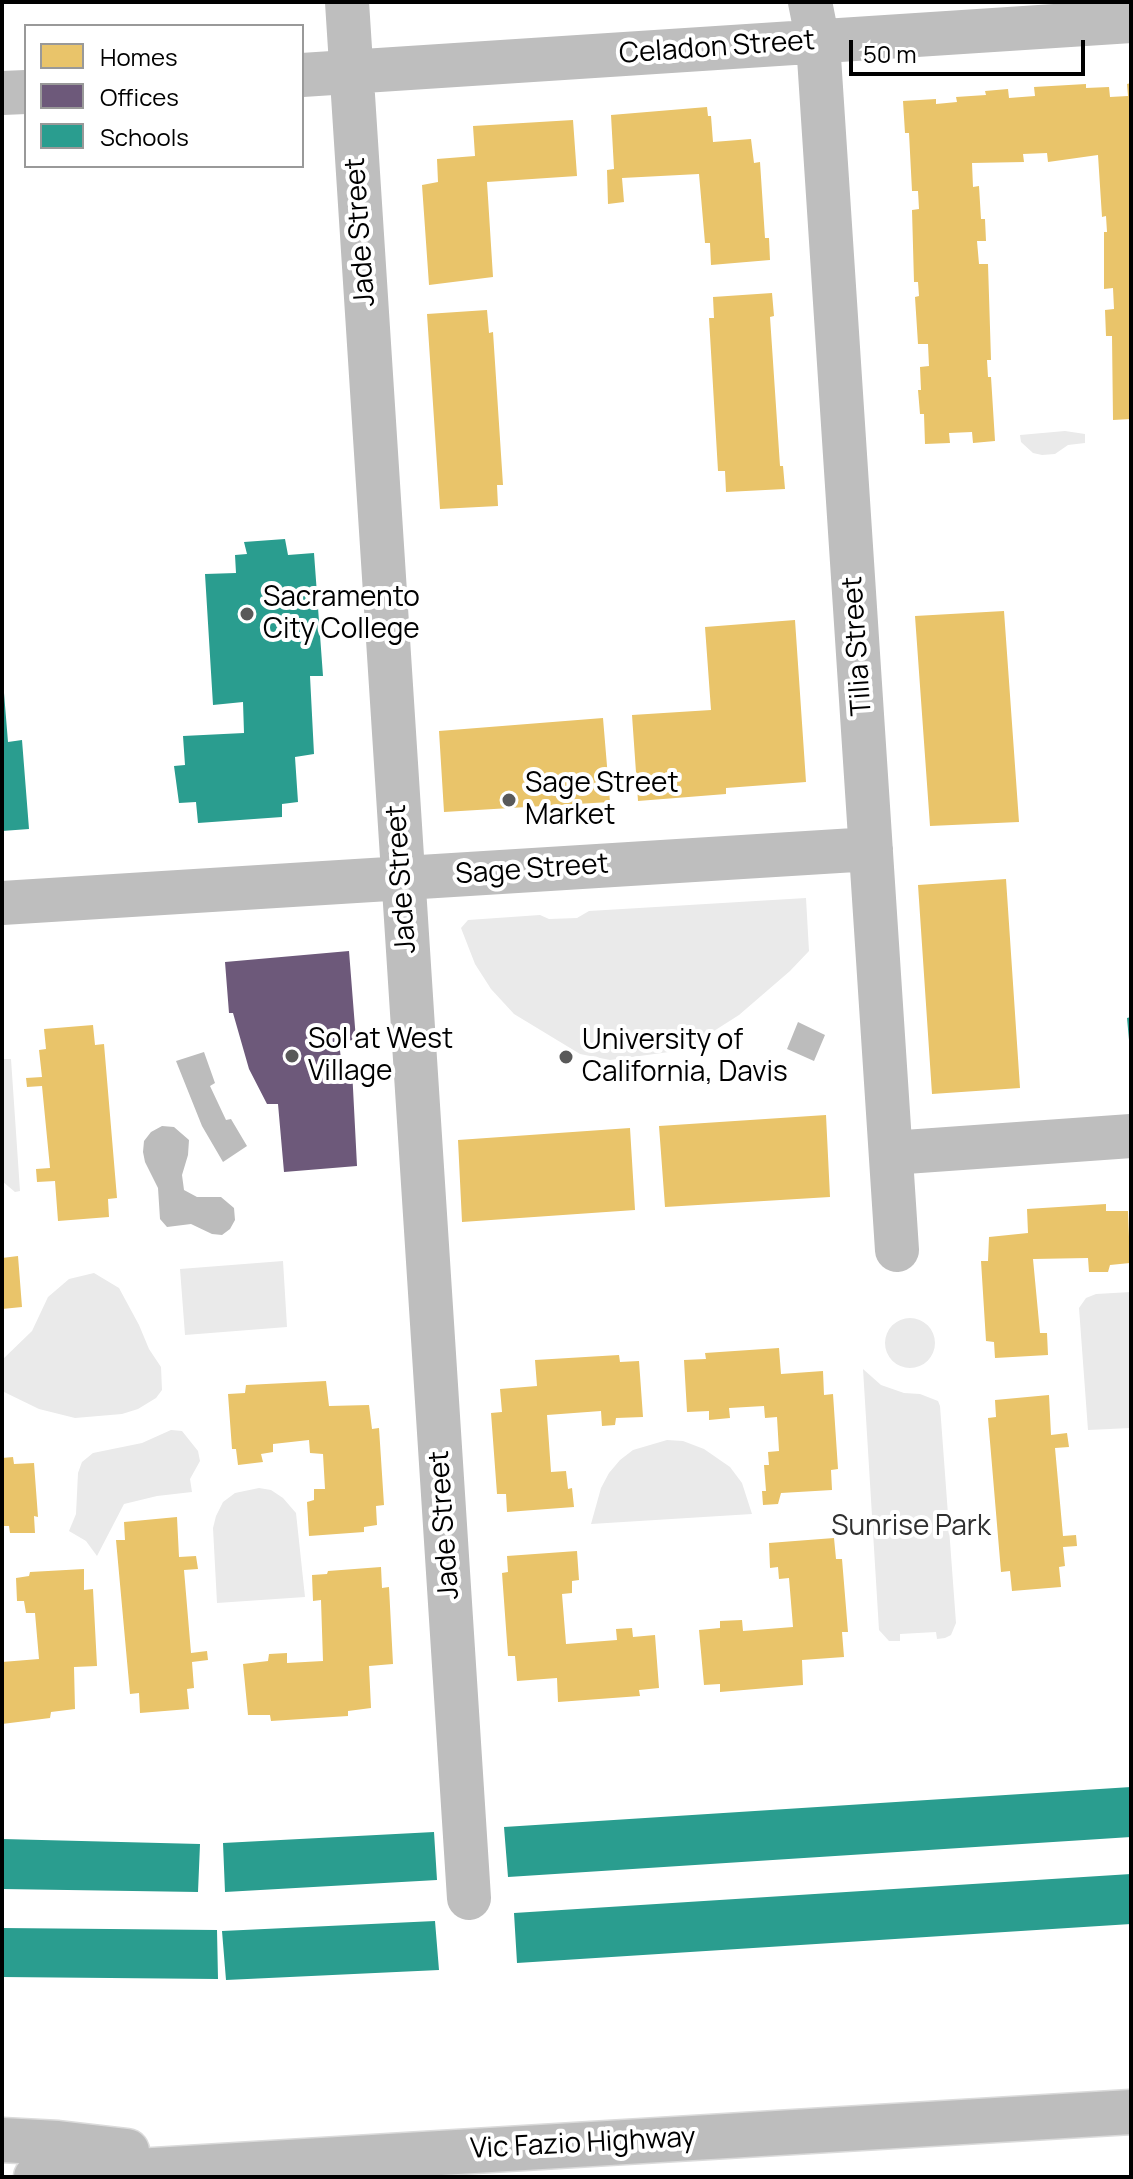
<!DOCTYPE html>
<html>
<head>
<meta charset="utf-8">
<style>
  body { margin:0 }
  #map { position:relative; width:1133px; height:2179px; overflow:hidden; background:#fff; font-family:Manrope,sans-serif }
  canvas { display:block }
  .frame { position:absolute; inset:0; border:4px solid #000; pointer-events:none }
  .legend { position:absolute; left:24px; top:24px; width:280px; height:144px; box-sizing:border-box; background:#fff; border:2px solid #999; margin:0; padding:10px 14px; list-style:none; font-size:24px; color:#000 }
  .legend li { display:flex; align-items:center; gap:16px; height:40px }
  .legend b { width:40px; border:2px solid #999 }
  .scale { position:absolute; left:849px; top:40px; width:236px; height:36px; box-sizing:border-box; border:4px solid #000; border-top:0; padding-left:10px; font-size:24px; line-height:28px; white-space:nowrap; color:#000; -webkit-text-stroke:6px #fff; paint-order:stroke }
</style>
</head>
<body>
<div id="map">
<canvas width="1133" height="2179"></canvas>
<div class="frame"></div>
<ul class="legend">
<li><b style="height:22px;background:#e9c46a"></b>Homes</li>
<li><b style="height:22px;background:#6d597a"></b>Offices</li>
<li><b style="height:22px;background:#2a9d8f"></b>Schools</li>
</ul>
<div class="scale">50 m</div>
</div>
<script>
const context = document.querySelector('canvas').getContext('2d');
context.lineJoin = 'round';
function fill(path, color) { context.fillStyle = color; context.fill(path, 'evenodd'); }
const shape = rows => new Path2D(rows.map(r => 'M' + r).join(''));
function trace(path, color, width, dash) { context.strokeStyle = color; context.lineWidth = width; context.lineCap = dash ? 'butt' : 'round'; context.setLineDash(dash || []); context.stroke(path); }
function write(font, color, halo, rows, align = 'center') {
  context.font = font + ' Manrope,sans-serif'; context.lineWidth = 8; context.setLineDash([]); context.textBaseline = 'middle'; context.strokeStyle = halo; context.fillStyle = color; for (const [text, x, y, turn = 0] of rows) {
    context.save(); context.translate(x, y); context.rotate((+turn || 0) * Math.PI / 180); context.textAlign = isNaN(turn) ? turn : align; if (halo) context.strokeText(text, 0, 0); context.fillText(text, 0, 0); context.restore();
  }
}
fill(shape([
  [1065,431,1085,434,1085,443,1068,445,1055,454,1042,455,1033,453,1021,442,1020,435],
  [806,898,809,951,790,971,739,1015,695,1043,669,1052,610,1060,580,1054,514,1014,491,989,475,964,461,928,468,920,540,915,549,919,577,918,589,911],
  [2,1059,11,1059,20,1191,15,1192,2,1181],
  [283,1261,287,1327,185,1335,180,1269],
  [94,1273,119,1288,139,1325,149,1349,161,1367,162,1390,156,1398,138,1409,122,1414,75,1418,39,1409,2,1391,2,1360,32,1331,48,1297,69,1279],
  [1131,1292,1131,1428,1088,1430,1079,1308,1086,1298,1096,1294],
  '885 1343a25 25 0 1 1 50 0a25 25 0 1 1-50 0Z',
  [863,1369,881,1385,904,1393,920,1394,938,1401,940,1406,956,1623,951,1635,945,1638,937,1639,936,1632,900,1634,900,1641,889,1641,879,1630],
  [171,1430,182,1431,198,1451,200,1461,190,1479,192,1492,157,1496,124,1504,97,1556,86,1541,69,1531,76,1514,78,1473,82,1462,93,1453,142,1443],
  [667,1440,683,1441,704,1449,730,1467,742,1483,752,1514,591,1524,601,1488,609,1473,620,1460,633,1450],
  [259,1488,271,1490,283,1498,296,1513,305,1597,217,1603,213,1528,216,1516,223,1502,235,1493]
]), '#eaeaea');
fill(shape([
  [798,1022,825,1035,814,1061,787,1049],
  [204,1052,215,1083,210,1086,226,1120,231,1119,247,1146,223,1162,202,1126,176,1061],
  [162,1126,174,1127,189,1140,188,1155,182,1175,184,1190,197,1197,221,1197,234,1208,235,1220,230,1229,222,1235,212,1234,191,1224,167,1227,160,1219,158,1188,145,1162,143,1152,144,1141,151,1132]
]), '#bcbcbc');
fill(shape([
  [1131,83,1131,419,1113,420,1112,336,1106,336,1105,310,1114,309,1113,288,1104,289,1104,232,1107,232,1106,216,1102,217,1098,155,1048,162,1047,153,1023,154,1024,162,972,163,973,187,979,186,981,219,985,219,986,241,977,241,979,264,988,264,991,360,987,360,988,377,991,377,995,441,973,443,972,432,949,433,950,443,925,444,924,414,920,414,918,390,921,390,920,367,929,366,928,344,918,344,915,297,919,296,918,282,914,282,912,210,919,209,918,191,912,191,909,133,905,133,903,101,936,99,936,104,957,102,956,97,986,95,985,91,1008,89,1009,98,1035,96,1034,87,1086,84,1086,88,1109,87,1110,97,1128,96,1127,84],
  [707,107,708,116,711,116,713,142,751,139,754,163,760,162,765,238,769,238,770,260,711,265,710,243,705,243,699,174,622,178,624,202,608,204,607,170,614,169,611,115],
  [573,120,577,176,487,182,493,277,429,285,422,185,438,182,437,159,475,156,473,126],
  [772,293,774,316,770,317,780,466,783,466,785,489,726,492,725,471,718,471,709,318,714,318,713,297],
  [487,310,489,333,493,332,503,485,497,485,498,506,440,509,427,314],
  [1004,611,1019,822,930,826,915,616],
  [795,620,806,782,726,788,726,794,638,801,632,715,711,710,705,627],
  [603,718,610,802,444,812,439,731],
  [1006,879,1020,1088,932,1094,918,885],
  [93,1025,95,1045,104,1044,117,1198,108,1199,109,1217,58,1221,55,1181,37,1182,36,1169,50,1168,42,1086,27,1087,26,1078,42,1077,39,1050,46,1049,44,1029],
  [826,1115,830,1197,665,1207,659,1126],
  [630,1128,635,1210,462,1222,458,1140],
  [1106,1204,1106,1211,1128,1211,1130,1263,1110,1265,1108,1272,1089,1272,1088,1258,1033,1259,1040,1333,1047,1333,1048,1355,995,1358,994,1342,986,1341,981,1261,988,1261,989,1237,1028,1233,1027,1209],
  [18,1256,22,1307,2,1309,2,1258],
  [779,1348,781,1374,823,1371,824,1395,833,1394,838,1469,831,1470,832,1490,781,1493,778,1504,763,1505,762,1491,766,1491,764,1465,769,1465,768,1452,779,1451,777,1417,765,1418,764,1406,729,1408,730,1418,709,1420,709,1411,687,1412,684,1360,706,1359,705,1353],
  [619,1355,620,1362,639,1361,643,1417,616,1418,615,1425,602,1426,601,1411,547,1415,551,1472,566,1471,568,1489,572,1488,574,1507,507,1512,506,1494,497,1494,491,1413,502,1412,500,1389,537,1386,535,1360],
  [326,1381,329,1406,369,1405,372,1429,379,1428,384,1505,376,1506,377,1525,364,1527,364,1532,309,1536,307,1502,314,1500,314,1489,325,1489,323,1454,310,1453,309,1440,273,1444,273,1452,261,1454,263,1462,238,1465,236,1449,232,1449,228,1394,245,1393,246,1385],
  [1049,1395,1051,1435,1067,1433,1069,1447,1055,1448,1063,1536,1076,1535,1077,1546,1063,1547,1065,1566,1059,1567,1061,1587,1012,1591,1010,1571,1001,1572,988,1418,996,1417,995,1400],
  [13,1457,14,1464,34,1463,38,1517,34,1516,35,1533,10,1533,9,1526,2,1526,2,1458],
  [177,1517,179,1557,196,1556,198,1569,184,1570,191,1653,207,1651,208,1660,192,1662,194,1688,187,1689,189,1709,140,1713,139,1693,130,1694,116,1540,125,1540,124,1522],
  [834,1538,836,1559,842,1559,848,1632,842,1632,844,1657,802,1660,803,1685,720,1692,720,1684,704,1685,699,1630,720,1628,720,1621,742,1620,743,1631,793,1627,789,1578,779,1579,778,1567,770,1568,769,1543],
  [577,1551,579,1580,572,1581,572,1593,562,1594,566,1644,617,1640,616,1629,632,1628,633,1637,655,1635,659,1688,639,1690,640,1696,558,1702,557,1678,517,1681,515,1656,508,1656,502,1573,508,1572,507,1556],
  [381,1567,382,1588,389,1587,393,1664,369,1666,371,1708,348,1711,348,1716,271,1721,270,1715,248,1715,243,1664,268,1661,269,1654,287,1653,287,1663,323,1661,321,1600,313,1601,312,1575,327,1574,328,1571],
  [84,1569,84,1590,93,1589,97,1666,74,1667,75,1709,51,1712,50,1718,2,1724,2,1662,39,1659,35,1613,26,1613,24,1601,17,1601,16,1578,29,1576,30,1572]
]), '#e9c46a');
fill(shape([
  [349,951,356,1040,339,1041,342,1069,352,1069,357,1166,284,1172,278,1104,267,1104,249,1069,233,1013,229,1013,225,962]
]), '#6d597a');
fill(shape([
  [285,539,288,555,314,553,323,676,310,676,314,754,295,757,298,802,282,804,282,817,198,823,196,802,179,803,174,766,185,765,183,736,244,733,243,702,213,705,205,574,236,573,235,555,247,554,244,542],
  [2,693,4,693,8,742,22,740,29,829,2,831],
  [1131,1017,1131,1040,1129,1040,1127,1018],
  [1131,1787,1131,1837,508,1877,504,1827],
  [434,1832,437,1880,225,1892,223,1843],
  [2,1839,200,1844,198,1892,2,1889],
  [1131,1874,1131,1924,517,1963,514,1913],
  [435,1921,439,1970,226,1980,222,1931],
  [2,1928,217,1930,218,1979,2,1977]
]), '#2a9d8f');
const highway = shape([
  [2,2140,58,2143,127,2151],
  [36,2177,1131,2112]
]);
trace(highway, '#dbdbdb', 47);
trace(shape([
  [347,2,469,1898],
  [810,2,818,42,897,1250],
  [302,75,1131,21],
  [2,93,26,92],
  [2,903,871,849],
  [891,1153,1131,1136]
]), '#bebebe', 44);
trace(highway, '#bdbdbd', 44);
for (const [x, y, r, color] of [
  [247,614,8,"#595959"],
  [509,800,8,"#595959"],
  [292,1056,8,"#595959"],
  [566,1057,8,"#595959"]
]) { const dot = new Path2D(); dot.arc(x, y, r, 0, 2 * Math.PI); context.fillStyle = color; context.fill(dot); trace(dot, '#fff', 3); }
write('28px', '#000', '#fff', [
  ["Celadon Street",717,48,-4],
  ["Jade Street",361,232,-94],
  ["Tilia Street",858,646,-94],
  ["Sage Street",532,870,-4],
  ["Jade Street",402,879,-94],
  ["Jade Street",445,1525,-94],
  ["Vic Fazio Highway",583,2144,-3]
]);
write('28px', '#000', '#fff', [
  ["Sacramento",263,598],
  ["City College",263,630],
  ["Sage Street",525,784],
  ["Market",525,816],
  ["Sol at West",308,1040],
  ["Village",308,1072],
  ["University of",582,1041],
  ["California, Davis",582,1073]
], 'left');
write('28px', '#303030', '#fff', [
  ["Sunrise Park",911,1527]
]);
</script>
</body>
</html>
